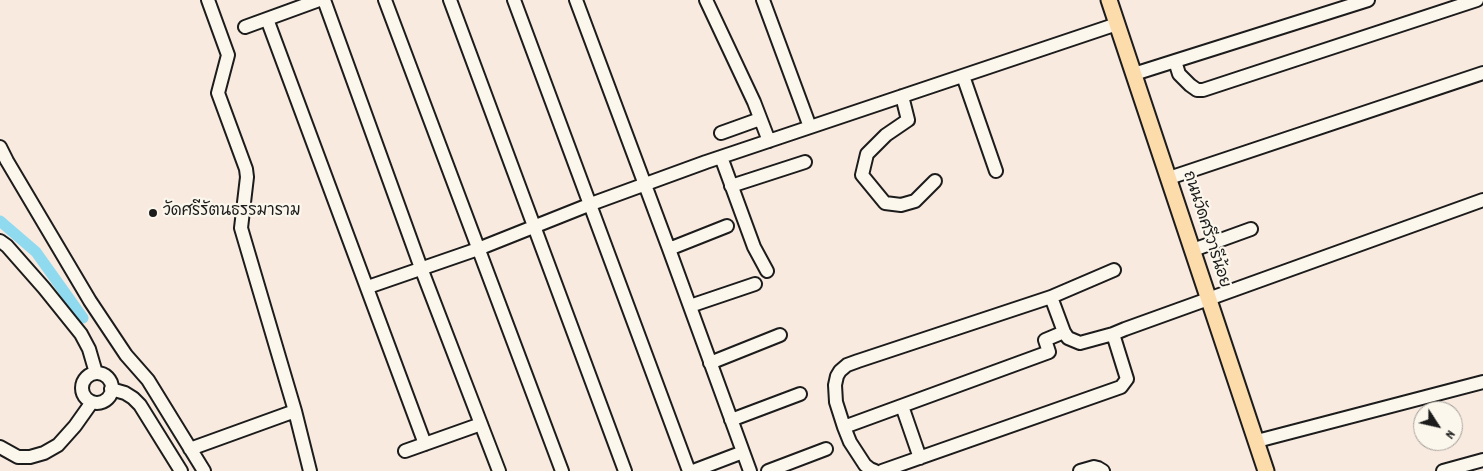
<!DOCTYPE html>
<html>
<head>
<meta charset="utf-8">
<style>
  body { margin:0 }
  #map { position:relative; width:1483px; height:471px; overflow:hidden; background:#f9eae0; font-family:Dekko,sans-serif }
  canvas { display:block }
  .north { position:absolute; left:1413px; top:401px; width:50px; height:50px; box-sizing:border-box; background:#fbf7ec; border:1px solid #a29f99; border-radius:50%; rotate:125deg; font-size:14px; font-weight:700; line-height:20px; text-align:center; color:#1c1c1c }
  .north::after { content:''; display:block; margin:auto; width:18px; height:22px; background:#1c1c1c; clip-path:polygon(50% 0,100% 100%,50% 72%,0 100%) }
</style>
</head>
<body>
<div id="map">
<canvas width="1483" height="471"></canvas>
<div class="north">N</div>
</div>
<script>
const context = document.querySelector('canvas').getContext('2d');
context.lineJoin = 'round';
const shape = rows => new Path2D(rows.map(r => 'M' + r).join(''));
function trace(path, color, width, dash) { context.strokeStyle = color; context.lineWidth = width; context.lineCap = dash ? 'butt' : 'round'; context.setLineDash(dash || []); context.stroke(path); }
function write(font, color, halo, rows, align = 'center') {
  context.font = font + ' Dekko,"Playpen Sans Thai",sans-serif'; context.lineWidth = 4.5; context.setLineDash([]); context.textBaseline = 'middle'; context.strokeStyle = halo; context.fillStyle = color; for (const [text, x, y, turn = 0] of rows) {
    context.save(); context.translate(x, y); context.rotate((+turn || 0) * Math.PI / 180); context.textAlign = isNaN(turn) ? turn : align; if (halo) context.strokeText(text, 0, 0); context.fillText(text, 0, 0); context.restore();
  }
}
trace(shape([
  [0,221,36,252,83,318]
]), '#90daf0', 11);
const minor = shape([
  [208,0,228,55,218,93,246,169,247,177,241,228,295,411,310,471],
  [324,0,421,268,499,471],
  [385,0,562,471],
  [450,0,625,471],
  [514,0,689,471],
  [576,0,669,249,750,471],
  [706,0,754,102,769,141],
  [763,0,810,127],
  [1368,0,1175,61,1179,74,1190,85,1197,90,1203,90,1477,0],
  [267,19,425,444],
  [245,27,319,0],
  [1134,74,1175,61],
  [963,76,996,171],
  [902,96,908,120,886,135,867,154,862,175,885,203,901,205,915,201,935,181],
  [721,133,760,119],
  [0,147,7,161,90,301,126,355,148,380,204,471],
  [721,157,754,247,767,271],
  [1169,178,1483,73],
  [731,186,805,162],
  [0,241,7,246,44,288,81,334,89,349,96,373],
  [669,249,727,226],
  [1193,250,1251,229],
  [368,287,478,249,591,204,706,162,1117,24],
  [1051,297,1064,332,1068,338,1080,343,1113,334,1125,329,1483,200],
  [690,306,755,284],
  [710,363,780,335],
  '82 388a15 15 0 1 1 30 0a15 15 0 1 1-30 0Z',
  [111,389,125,393,133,398,140,405,181,471],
  [902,406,920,458],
  [731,420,800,394],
  [844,427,1049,352,1045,340,1064,332],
  [1257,441,1483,382],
  [0,447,18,457,30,457,44,453,58,445,75,426,92,402],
  [190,449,295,411],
  [405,451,481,424],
  [693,471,743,452],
  [768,471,826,449],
  [875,471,870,469,865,465,850,442,844,427,836,402,835,385,837,376,840,371,847,365,858,361,1051,297,1114,270],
  [882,471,1121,387,1127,379,1113,334],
  [1080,471,1094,467,1098,468,1103,471],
  [1443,471,1483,460]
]);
const major = shape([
  [1109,0,1266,471]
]);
trace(minor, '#1c1c1c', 16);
trace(major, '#1c1c1c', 19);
trace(minor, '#fbf7ec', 12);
trace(major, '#fddcac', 15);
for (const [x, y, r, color] of [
  [153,213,5,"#1c1c1c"]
]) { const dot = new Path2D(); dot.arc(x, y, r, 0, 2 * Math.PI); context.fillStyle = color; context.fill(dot); trace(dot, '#fbf7ec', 2); }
write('16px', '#1c1c1c', '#fbf7ec', [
  ["วัดศรีรัตนธรรมาราม",163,213]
], 'left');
write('16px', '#1c1c1c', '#fbf7ec', [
  ["ถนนวัดศรีวารีน้อย",1205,230,72]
]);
</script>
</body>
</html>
